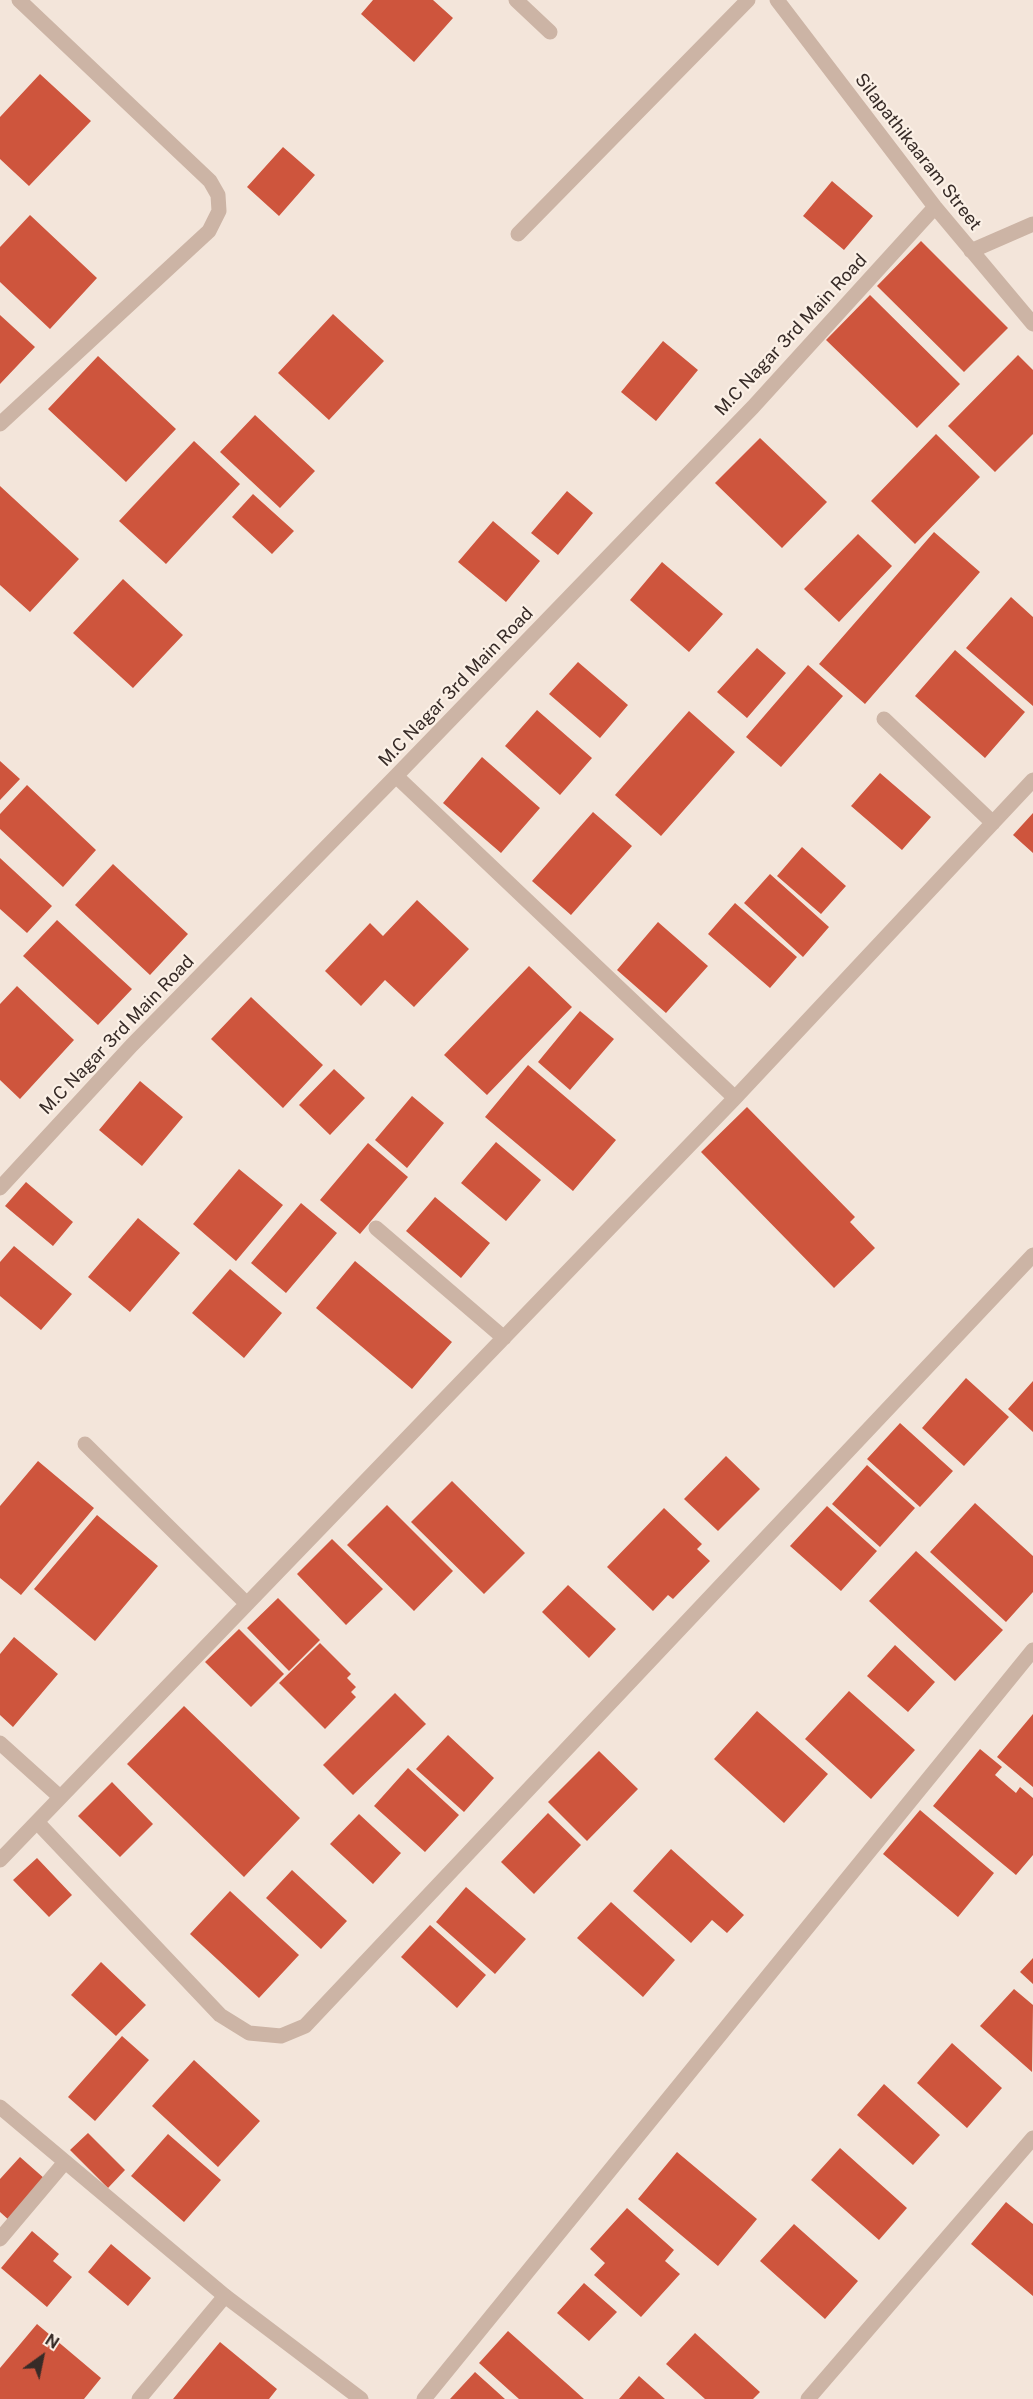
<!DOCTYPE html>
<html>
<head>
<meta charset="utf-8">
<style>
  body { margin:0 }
  #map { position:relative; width:1033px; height:2399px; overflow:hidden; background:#f3e5da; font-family:"Public Sans",sans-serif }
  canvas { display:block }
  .north { position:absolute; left:12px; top:2327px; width:60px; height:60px; -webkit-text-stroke:4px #fbf0e6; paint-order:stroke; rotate:33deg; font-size:16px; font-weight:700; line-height:24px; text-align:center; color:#372b27 }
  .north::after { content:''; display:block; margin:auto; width:21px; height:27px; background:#372b27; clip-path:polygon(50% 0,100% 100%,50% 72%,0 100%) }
</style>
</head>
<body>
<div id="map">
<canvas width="1033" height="2399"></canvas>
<div class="north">N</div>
</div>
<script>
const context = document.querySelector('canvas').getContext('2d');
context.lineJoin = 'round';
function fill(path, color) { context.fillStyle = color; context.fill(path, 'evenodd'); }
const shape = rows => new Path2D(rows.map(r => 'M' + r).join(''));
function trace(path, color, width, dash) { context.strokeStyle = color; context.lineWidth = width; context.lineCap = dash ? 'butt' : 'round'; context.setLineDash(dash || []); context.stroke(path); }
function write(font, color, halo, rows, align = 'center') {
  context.font = font + ' "Public Sans",sans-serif'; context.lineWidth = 4.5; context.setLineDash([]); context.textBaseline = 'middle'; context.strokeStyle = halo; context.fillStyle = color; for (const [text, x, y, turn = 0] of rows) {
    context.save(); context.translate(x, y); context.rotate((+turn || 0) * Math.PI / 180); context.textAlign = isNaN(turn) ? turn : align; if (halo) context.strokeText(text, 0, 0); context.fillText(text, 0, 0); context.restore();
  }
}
fill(shape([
  [373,0,433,0,453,18,414,62,361,14],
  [40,74,91,121,29,186,0,159,0,117],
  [283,147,315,175,279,216,247,187],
  [832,181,873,216,844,250,803,216],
  [30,215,97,278,50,329,0,282,0,247],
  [921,241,1008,328,964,372,877,286],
  [870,295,960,384,917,428,826,340],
  [333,314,384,361,329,420,278,373],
  [0,315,35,347,0,384],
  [663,341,698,370,656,421,621,392],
  [1018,355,1033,370,1033,434,995,472,948,426],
  [98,356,176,429,126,482,48,409],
  [255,415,315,471,280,508,220,452],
  [936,434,980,477,915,544,871,501],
  [760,438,827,502,782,548,715,483],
  [194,441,240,484,166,564,119,521],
  [0,486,79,559,30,612,0,585],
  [567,491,593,513,558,555,531,533],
  [253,494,294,531,272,554,232,517],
  [493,521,540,561,506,602,458,562],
  [934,532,980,572,865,704,819,664],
  [858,534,892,566,839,622,804,589],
  [662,562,723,614,689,652,630,600],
  [123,579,183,635,133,688,73,633],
  [1011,597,1033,617,1033,706,966,648],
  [757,648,786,673,747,718,717,692],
  [955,650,1025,712,985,758,915,696],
  [578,662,628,705,600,738,549,694],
  [808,665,843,696,781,767,746,737],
  [537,710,592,758,560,795,505,746],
  [689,711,735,752,661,836,615,795],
  [482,757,540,808,501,853,443,803],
  [0,761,20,779,0,800],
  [880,773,931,817,902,850,851,806],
  [27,785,96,850,63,887,0,829,0,814],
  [593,812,632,846,571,915,532,881],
  [1033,813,1033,853,1013,835],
  [802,847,846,886,821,914,777,876],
  [0,858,52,906,27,933,0,909],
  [113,864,188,934,150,975,75,905],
  [770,874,829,927,803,957,744,903],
  [417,900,469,949,414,1007,385,980,361,1006,325,971,370,923,383,936],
  [735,903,797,957,770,988,708,934],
  [57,920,132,989,98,1025,23,956],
  [658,922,708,966,666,1013,617,970],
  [529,966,572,1007,487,1095,444,1055],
  [17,986,74,1040,20,1099,0,1080,0,1004],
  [251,997,323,1065,283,1108,211,1039],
  [580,1011,614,1039,570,1090,538,1062],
  [528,1065,616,1140,573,1191,485,1117],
  [334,1069,365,1098,330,1135,299,1105],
  [140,1081,183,1117,142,1166,99,1130],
  [412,1096,444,1123,407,1168,375,1140],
  [747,1107,855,1217,850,1222,875,1248,834,1288,701,1152],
  [496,1142,541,1180,506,1221,461,1183],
  [368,1143,408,1177,360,1234,320,1200],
  [239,1169,283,1205,236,1261,193,1224],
  [26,1182,73,1222,53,1246,5,1206],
  [435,1197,490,1243,461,1278,406,1231],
  [301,1203,337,1233,286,1293,251,1263],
  [138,1218,180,1253,130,1312,88,1277],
  [14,1246,72,1294,41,1330,0,1296,0,1262],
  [355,1261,452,1342,412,1389,316,1308],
  [230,1269,282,1313,244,1358,192,1313],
  [966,1378,1009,1417,964,1466,922,1428],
  [1033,1381,1033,1432,1008,1409],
  [900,1423,953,1471,920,1507,867,1459],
  [726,1456,760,1489,718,1531,684,1499],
  [38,1461,94,1508,21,1595,0,1578,0,1506],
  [867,1465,915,1508,880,1547,832,1504],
  [452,1481,525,1553,484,1594,411,1522],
  [975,1503,1033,1556,1033,1592,1006,1622,930,1552],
  [387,1505,453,1571,414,1611,347,1545],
  [827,1506,877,1551,841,1591,790,1546],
  [664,1508,702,1544,697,1549,710,1561,673,1599,668,1595,653,1611,607,1567],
  [97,1515,158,1566,95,1641,34,1589],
  [332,1539,383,1589,346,1625,297,1574],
  [916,1551,1003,1630,955,1681,869,1601],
  [568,1585,616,1629,589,1658,542,1612],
  [278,1598,320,1640,289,1671,247,1628],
  [239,1629,284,1674,251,1707,205,1662],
  [14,1637,58,1674,13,1727,0,1715,0,1654],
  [320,1643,351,1674,347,1678,356,1687,351,1692,356,1697,325,1729,279,1683],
  [895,1645,935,1682,908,1712,867,1676],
  [849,1691,915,1750,871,1799,805,1739],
  [395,1693,426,1724,353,1795,323,1765],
  [184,1706,300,1818,244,1877,127,1764],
  [757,1711,828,1774,784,1823,714,1759],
  [1033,1714,1033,1787,997,1757],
  [448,1735,494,1778,464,1812,416,1769],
  [980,1749,1002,1767,995,1775,1016,1793,1020,1787,1033,1798,1033,1855,1016,1875,933,1806],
  [599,1751,638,1789,587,1841,548,1802],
  [408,1768,459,1815,425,1852,374,1806],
  [112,1782,153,1824,120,1857,78,1816],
  [920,1810,994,1873,958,1917,883,1854],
  [548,1813,581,1845,534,1894,501,1862],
  [359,1814,401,1853,373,1884,330,1844],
  [671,1849,744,1915,727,1933,712,1920,691,1943,633,1891],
  [37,1858,72,1895,49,1917,13,1880],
  [292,1870,347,1921,321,1949,266,1898],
  [466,1887,526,1939,495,1974,436,1922],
  [230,1891,299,1955,259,1998,190,1934],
  [611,1902,675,1960,643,1997,577,1938],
  [430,1925,486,1975,457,2008,401,1957],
  [1033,1958,1033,1984,1020,1972],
  [101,1962,146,2005,116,2036,71,1995],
  [1014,1989,1033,2005,1032,2072,980,2026],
  [122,2036,149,2060,95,2121,68,2097],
  [952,2043,1002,2088,967,2128,917,2083],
  [194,2060,260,2121,218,2167,152,2106],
  [884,2084,940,2135,913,2165,857,2115],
  [88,2133,125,2170,108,2188,70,2150],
  [168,2134,221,2180,184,2222,131,2176],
  [840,2148,907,2208,879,2240,811,2180],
  [677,2152,757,2219,718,2266,638,2199],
  [20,2157,45,2179,10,2221,0,2212,0,2179],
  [1006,2202,1033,2224,1033,2296,971,2244],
  [627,2208,674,2250,665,2261,680,2274,641,2317,594,2275,605,2263,590,2249],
  [794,2224,858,2281,825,2319,760,2261],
  [32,2231,59,2254,53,2261,72,2277,47,2307,1,2268],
  [111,2244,151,2278,128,2306,88,2272],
  [584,2283,617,2312,589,2341,557,2313],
  [37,2324,101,2378,84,2399,0,2399,0,2368],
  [508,2331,584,2399,519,2399,479,2363],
  [695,2333,760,2392,753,2399,705,2399,666,2364],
  [220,2342,277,2389,269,2399,173,2399],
  [475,2372,505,2399,450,2399],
  [639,2376,665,2399,619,2399]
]), '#ce553d');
trace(shape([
  [516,0,550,32],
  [777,0,935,207,1033,324],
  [518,234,748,0],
  [971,251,1033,224],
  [0,424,209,231,219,211,218,195,210,181,19,0],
  [884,719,993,823],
  [396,776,735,1098],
  [0,1188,132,1045,396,776,753,407,935,207],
  [376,1228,504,1338],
  [85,1444,247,1604],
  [0,1743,60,1797],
  [37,1822,220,2015,249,2033,281,2036,305,2026,1033,1255],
  [0,1860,735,1098,1033,780],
  [0,2239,65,2162],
  [139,2399,225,2296],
  [424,2399,1033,1650],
  [808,2399,1033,2138]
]), '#ccb4a5', 15);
trace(shape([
  [0,2107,225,2296,361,2399]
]), '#ccb4a5', 15);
write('18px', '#372b27', '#fbf0e6', [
  ["Silapathikaaram Street",918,152,52],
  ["M.C Nagar 3rd Main Road",791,335,-47],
  ["M.C Nagar 3rd Main Road",456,687,-46],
  ["M.C Nagar 3rd Main Road",117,1035,-46]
]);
</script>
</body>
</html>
